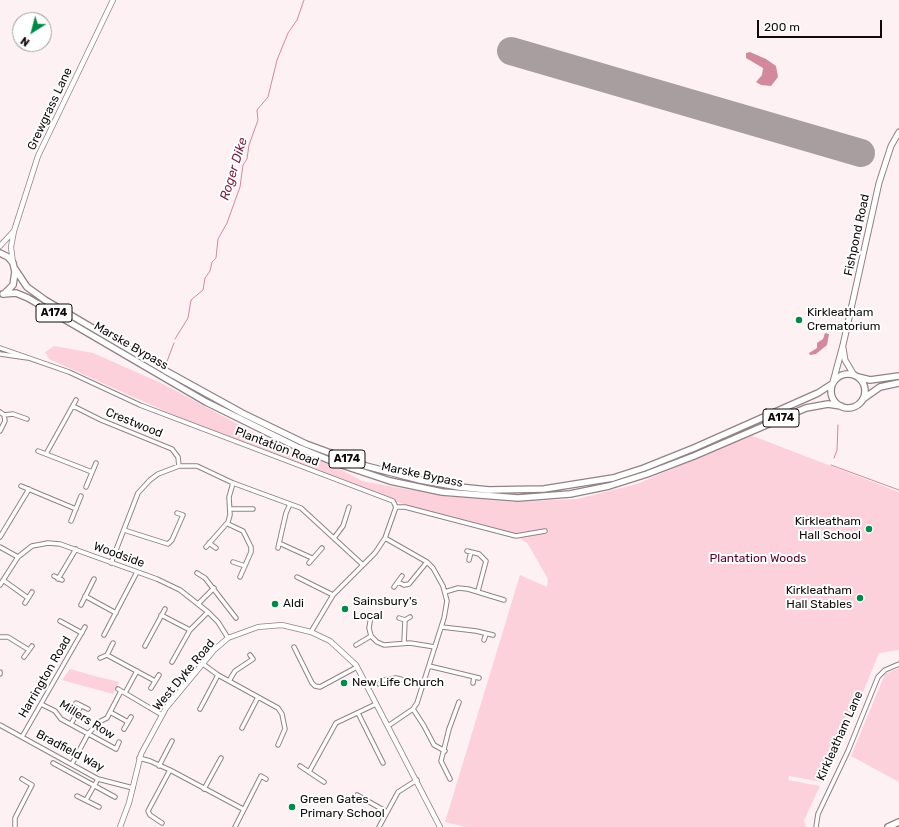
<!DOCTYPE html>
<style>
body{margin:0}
#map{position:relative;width:899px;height:827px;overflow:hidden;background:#fdf1f4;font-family:Rubik,sans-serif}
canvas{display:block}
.north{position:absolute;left:12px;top:12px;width:40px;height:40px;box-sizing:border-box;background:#fff;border:1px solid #9f9d9d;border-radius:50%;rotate:216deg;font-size:11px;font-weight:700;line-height:16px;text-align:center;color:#100a0b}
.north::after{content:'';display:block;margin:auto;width:14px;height:18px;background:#018946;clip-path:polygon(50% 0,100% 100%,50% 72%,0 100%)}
.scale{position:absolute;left:757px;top:20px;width:125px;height:18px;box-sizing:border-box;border:2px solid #100a0b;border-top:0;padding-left:5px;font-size:12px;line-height:14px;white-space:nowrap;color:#100a0b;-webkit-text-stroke:3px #fff;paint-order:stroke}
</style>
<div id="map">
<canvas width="899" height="827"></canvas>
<div class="north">N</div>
<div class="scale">200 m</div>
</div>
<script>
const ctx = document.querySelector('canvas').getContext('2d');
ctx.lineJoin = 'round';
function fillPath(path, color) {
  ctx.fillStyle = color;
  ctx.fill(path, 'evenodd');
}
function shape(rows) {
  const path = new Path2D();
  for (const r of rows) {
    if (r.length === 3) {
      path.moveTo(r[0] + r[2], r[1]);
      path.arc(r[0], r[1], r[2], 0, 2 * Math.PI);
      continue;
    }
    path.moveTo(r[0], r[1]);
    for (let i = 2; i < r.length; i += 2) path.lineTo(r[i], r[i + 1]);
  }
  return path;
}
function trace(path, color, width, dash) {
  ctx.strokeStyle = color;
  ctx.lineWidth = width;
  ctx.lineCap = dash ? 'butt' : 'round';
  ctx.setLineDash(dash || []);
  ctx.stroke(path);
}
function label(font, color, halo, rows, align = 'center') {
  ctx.font = font + ' Rubik,sans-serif';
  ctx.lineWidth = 4;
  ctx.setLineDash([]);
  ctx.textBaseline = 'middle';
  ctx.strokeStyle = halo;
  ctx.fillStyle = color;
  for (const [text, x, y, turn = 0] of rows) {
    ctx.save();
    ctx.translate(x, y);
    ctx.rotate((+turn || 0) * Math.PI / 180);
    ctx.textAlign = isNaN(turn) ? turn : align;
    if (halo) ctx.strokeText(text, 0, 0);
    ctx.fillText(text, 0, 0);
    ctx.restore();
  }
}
const green = shape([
 [54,346,93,353,163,384,258,435,340,469,362,481,444,496,512,502,577,499,637,484,750,435,899,492,899,650,879,653,854,714,822,782,789,776,788,780,820,786,804,820,806,827,466,827,445,822,520,575,547,587,548,579,528,544,513,533,403,504,178,417,49,359,45,352],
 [899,668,899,782,851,756,885,674],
 [70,669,91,675,119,682,113,694,62,680]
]);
const water = shape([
 [750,52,766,59,776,66,778,77,771,86,761,85,756,82,762,75,763,68,746,58,746,53],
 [825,333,829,334,827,345,816,354,810,355,809,353,817,348,817,343,823,339]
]);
const stream = shape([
 [175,339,188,318,191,300,203,290,205,278,210,271,212,262,216,258,218,239,227,223,240,187,243,165,247,159,249,145,258,120,257,110,268,97,277,60,288,33,297,20,304,0],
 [166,364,174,343],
 [834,458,837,450,838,425],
 [831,465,899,490]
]);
const runway = shape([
 [511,51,861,153]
]);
const minor = shape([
 [0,348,69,372,140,405,393,501,396,507],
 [0,354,28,358],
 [73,406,101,420,172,449,178,457,179,466],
 [0,412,4,415,5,421,0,431],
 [4,415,13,414,27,419],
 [38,451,92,472],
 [46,454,76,400],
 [21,486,76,509],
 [86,487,96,463],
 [396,507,405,507,516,536,545,531],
 [230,509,253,509],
 [71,521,81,496],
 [228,524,243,531,251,547,251,552,240,577],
 [124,530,168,544,172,540,183,515,177,513],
 [0,537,29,489],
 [334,538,343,526,349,507],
 [385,538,427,562,433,568,443,586,447,601,444,618,417,703,413,709,388,726],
 [209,543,216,548],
 [279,543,312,558],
 [0,547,18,557],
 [206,547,228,522,230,515,229,497,233,483],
 [278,548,286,513,290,504],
 [467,551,479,554,486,561,478,591],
 [469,560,471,552],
 [233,562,245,566],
 [111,563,138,493,150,480,158,474,179,466,197,466,233,483,301,508,363,565],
 [309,563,322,548],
 [197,573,205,578,236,618],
 [54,576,62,580],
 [297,577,333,595],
 [58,579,76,549],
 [3,580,28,598],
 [398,582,404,585,409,584,427,562],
 [0,585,18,557,32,546,48,543,60,544,157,579,180,590,208,612,218,622,228,638],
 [394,587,402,576],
 [445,592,458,588,468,589,504,600],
 [85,596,116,613],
 [25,603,32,592],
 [199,603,214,588],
 [81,605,94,579],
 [161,615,190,630],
 [371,616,369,628,371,636,377,642,384,645,410,643,435,647],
 [399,618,405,620,410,617],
 [60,621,82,633],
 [442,627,476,631,493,635],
 [311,632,333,595,375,553,385,538,396,507],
 [104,635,137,572],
 [0,637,8,637,29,650],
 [484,640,486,634],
 [404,643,405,620],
 [356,645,371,636],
 [145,646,165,609],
 [294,647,312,683,315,686,320,687,357,667],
 [107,655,155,681],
 [24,657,32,646],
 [100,658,107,655,113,643],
 [172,662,190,630,208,612],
 [203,664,218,675,278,708,282,714,285,729,278,745],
 [429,666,479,678],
 [0,672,0,674],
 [229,681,235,671,253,659,250,655],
 [473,683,474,677],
 [379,684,384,680,396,678,423,685],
 [151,688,159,675],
 [118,689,162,715],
 [125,693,137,671],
 [76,703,88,709],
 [41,704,55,711,61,719,116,749,119,742],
 [200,709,218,675],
 [413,709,424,726,434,745,445,751],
 [110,712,128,722],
 [358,713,383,763],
 [71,724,81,706],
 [0,725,98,779,133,788],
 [242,728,258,697],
 [124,729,131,717],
 [22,737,85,627],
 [139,758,150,761,170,770,243,809],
 [53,763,115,797],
 [72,764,88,734,99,722,107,718,121,691],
 [159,766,172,741],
 [300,766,324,782],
 [309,772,336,723,376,704],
 [450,779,441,761,449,729,459,702],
 [204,789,221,758],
 [357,795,387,812],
 [77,796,99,807],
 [86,800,98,779],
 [162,823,150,815,148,811,170,770],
 [15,827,15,818,32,785,22,779],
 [235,827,261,776,266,779],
 [379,827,398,792,417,780],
 [816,827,818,814,848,751,878,677,885,670,899,664]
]);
const tertiary = shape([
 [0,246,13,232],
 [13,263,11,247,14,231,38,156,113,0],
 [120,827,129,803,141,754,166,708,214,650,228,638,258,627,282,625,311,632,330,641,356,665,440,827]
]);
const secondary = shape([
 [843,348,845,360,854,375],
 [833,382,843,345,879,183,891,146,899,132]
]);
const primary = shape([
 [0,253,8,257,13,263,15,272,13,285,4,294],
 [15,269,27,287,45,300,164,370,242,413,306,444,366,466,420,480,459,487,489,490,544,489,613,478,644,468,694,448,818,393,832,384],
 [3,294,16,293,28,298,206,402,297,447,339,464,390,481,442,492,518,498,570,494,609,486,647,474,694,456,806,408,828,404,841,406],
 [848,391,17],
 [858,377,870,380,899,376],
 [863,399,880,387,899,383],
 [888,827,899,822]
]);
const markers = [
 [799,320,4,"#018946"],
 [869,529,4,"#018946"],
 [860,598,4,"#018946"],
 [275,604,4,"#018946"],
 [345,609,4,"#018946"],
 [344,683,4,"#018946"],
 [292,807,4,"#018946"]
];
const shields = [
 [54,313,36],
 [781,418,36],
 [347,459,36]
];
const shieldNames = [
 ["A174",54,313],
 ["A174",781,418],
 ["A174",347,459]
];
const streetNames = [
 ["Grewgrass Lane",50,109,-65],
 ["Fishpond Road",857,235,-78],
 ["Marske Bypass",131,346,30],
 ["Crestwood",134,423,22],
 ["Plantation Road",277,447,21],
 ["Marske Bypass",422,475,12],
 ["Woodside",119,555,20],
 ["West Dyke Road",184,675,-50],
 ["Harrington Road",45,677,-60],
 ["Millers Row",87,720,32],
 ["Kirkleatham Lane",840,736,-66],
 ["Bradfield Way",70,751,28]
];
const poiNames = [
 ["Kirkleatham",807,313],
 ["Crematorium",807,327],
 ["Kirkleatham",861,522,"right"],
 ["Hall School",861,536,"right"],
 ["Kirkleatham",852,591,"right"],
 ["Hall Stables",852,605,"right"],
 ["Sainsbury's",353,602],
 ["Local",353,616],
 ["Aldi",283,604],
 ["New Life Church",352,683],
 ["Green Gates",300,800],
 ["Primary School",300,814]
];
const parkNames = [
 ["Plantation Woods",758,559]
];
const waterNames = [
 ["Roger Dike",234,169,-73]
];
fillPath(green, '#fcd1db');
fillPath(water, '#d2899c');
trace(stream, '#d2899c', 1);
trace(runway, '#a89ea0', 28);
trace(minor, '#928185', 5.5);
trace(tertiary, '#928185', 6);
trace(secondary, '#928185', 7);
trace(primary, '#928185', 8);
trace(minor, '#fff', 3.5);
trace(tertiary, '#fff', 4.5);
trace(secondary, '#fff', 5);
trace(primary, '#fff', 5.5);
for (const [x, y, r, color] of markers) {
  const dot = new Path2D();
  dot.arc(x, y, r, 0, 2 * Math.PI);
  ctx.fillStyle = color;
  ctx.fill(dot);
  trace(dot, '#fff', 1.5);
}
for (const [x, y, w] of shields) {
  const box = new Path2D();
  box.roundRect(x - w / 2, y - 9, w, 18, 3);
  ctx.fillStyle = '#fff';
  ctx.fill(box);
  trace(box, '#100a0b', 1);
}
label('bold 11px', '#100a0b', null, shieldNames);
label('12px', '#100a0b', '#fff', streetNames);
label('12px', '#100a0b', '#fff', poiNames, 'left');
label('12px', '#5b002a', '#fff', parkNames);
label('italic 13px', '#792242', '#fff', waterNames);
</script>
